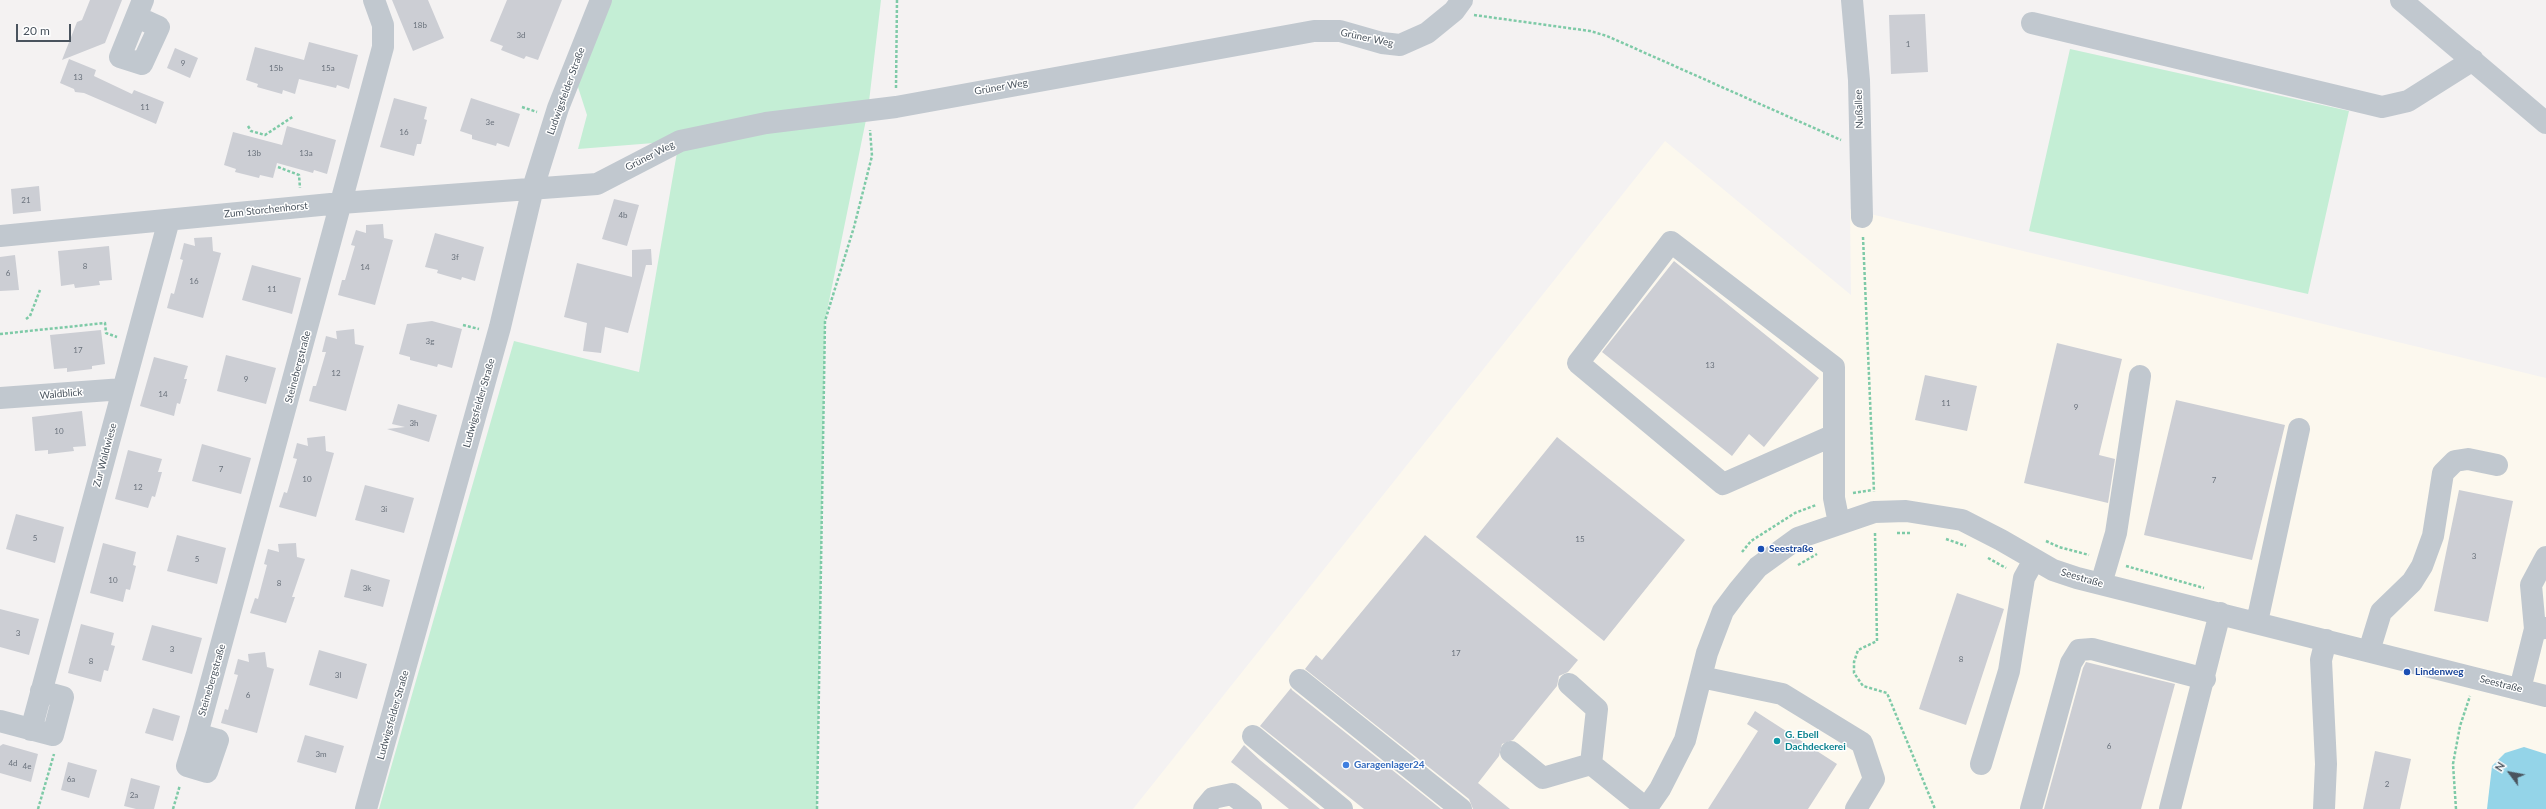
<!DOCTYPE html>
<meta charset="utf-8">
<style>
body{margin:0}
#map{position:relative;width:2546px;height:809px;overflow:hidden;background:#f4f2f2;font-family:Lato,sans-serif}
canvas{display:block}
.north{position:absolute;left:2490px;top:753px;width:40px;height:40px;-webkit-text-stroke:3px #fff;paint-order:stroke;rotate:302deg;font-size:11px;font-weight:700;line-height:16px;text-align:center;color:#4a545e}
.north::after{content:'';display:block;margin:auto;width:14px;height:18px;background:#4a545e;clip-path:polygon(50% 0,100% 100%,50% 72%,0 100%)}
.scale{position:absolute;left:16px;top:24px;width:55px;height:18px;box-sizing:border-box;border:2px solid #4a545e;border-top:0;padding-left:5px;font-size:12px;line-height:14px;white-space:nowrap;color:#4a545e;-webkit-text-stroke:3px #fff;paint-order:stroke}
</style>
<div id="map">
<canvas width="2546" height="809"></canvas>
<div class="north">N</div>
<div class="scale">20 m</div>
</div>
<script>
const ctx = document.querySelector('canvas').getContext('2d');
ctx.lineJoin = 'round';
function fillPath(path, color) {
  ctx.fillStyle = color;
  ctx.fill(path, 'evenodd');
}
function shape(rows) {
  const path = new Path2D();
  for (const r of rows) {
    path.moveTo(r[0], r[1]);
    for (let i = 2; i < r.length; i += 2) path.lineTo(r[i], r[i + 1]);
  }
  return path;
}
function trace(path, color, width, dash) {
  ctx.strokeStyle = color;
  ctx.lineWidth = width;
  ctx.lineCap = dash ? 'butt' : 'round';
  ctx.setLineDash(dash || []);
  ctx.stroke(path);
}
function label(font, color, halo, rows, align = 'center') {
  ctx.font = font + ' Lato,sans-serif';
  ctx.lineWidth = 3;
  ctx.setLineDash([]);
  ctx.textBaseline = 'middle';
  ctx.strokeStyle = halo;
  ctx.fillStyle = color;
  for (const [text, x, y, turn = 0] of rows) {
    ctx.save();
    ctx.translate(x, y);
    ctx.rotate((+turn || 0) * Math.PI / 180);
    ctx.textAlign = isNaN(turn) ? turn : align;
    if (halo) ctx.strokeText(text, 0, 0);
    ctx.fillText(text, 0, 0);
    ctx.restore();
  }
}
const commercial = shape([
 [1665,141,1851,295,1850,209,2546,378,2546,809,1133,809]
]);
const green = shape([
 [609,0,881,0,868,110,825,321,817,809,379,809,514,341,639,372,679,141,578,149,587,115,577,84],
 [2070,49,2349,111,2308,294,2029,231]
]);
const water = shape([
 [2524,747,2546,754,2546,809,2487,809,2492,766,2505,753]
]);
const building = shape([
 [90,0,122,0,105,43,62,60,77,22,82,20],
 [392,0,428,0,444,38,413,51],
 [507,0,562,0,538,60,526,56,524,59,501,50,503,46,490,41],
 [1925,14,1928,72,1891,74,1889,15],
 [309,42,358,55,349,89,337,85,336,88,299,79,295,94,283,90,282,94,257,87,258,84,246,80,255,47,304,60],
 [175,48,198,58,190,78,167,68],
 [69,59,96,70,94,76,132,94,134,90,164,102,156,124,84,93,75,92,74,89,60,83],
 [394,98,427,107,424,119,427,120,421,144,417,144,414,156,380,147],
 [471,98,520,114,509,147,497,143,496,146,472,139,472,135,460,131],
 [287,126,336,140,327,174,314,170,313,173,277,163,273,178,260,175,259,178,235,172,236,169,224,165,233,132,282,145],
 [39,186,41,211,13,214,11,189],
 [614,199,639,205,627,246,602,239],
 [383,224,384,238,393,240,375,305,338,295,342,280,345,280,355,246,351,245,356,230,366,233,366,225],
 [435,233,484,247,475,281,462,277,461,280,437,273,438,270,425,267],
 [212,237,213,251,221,253,203,318,167,308,171,293,174,294,183,260,180,259,184,243,195,246,194,238],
 [109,246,112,280,99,281,100,285,75,288,74,284,61,286,58,251],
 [651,249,652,265,646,265,628,333,605,327,601,353,583,351,587,323,564,317,577,263,632,277,632,250],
 [15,255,19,290,0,291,0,257],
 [1674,261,1819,378,1764,447,1749,434,1732,456,1602,352],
 [252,265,301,278,292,314,242,300],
 [432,321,462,329,452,368,438,364,437,367,410,360,410,357,399,354,407,324],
 [354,329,355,344,364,346,346,411,309,401,313,386,316,386,326,352,322,352,326,336,337,339,336,331],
 [101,330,105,364,92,366,92,369,67,372,67,368,54,369,50,335],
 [2057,343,2122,359,2099,455,2115,459,2108,503,2024,483],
 [226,355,276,368,266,404,217,391],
 [154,357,188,366,184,379,187,379,180,404,177,403,174,416,140,406],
 [1925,375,1977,386,1967,431,1915,420],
 [2176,400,2285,425,2252,560,2144,535],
 [398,404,437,415,429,442,387,429,405,427,392,424],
 [82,411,86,446,73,447,74,451,48,454,48,450,35,451,32,417],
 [325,436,326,451,334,453,316,517,279,507,284,492,287,493,297,459,293,458,297,443,308,446,307,438],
 [1557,437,1685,540,1604,641,1476,537],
 [202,444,251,458,241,494,192,481],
 [128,450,162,459,158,472,162,472,155,497,152,496,148,508,115,499],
 [365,485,414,498,404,533,355,520],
 [2459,490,2513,501,2488,622,2434,611],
 [16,514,64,527,55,563,6,549],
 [177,535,226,548,217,584,167,571],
 [1425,535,1578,660,1568,672,1559,676,1557,686,1513,740,1502,744,1499,756,1478,783,1510,809,1473,809,1469,799,1305,669,1316,655,1322,660],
 [103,543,136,552,133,565,136,566,130,590,126,589,123,602,90,593],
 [296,543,297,557,305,559,292,597,295,597,286,623,250,613,255,598,258,599,267,565,264,564,268,549,279,552,278,544],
 [351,569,390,580,383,607,344,597],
 [1957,593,2004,609,1966,725,1919,709],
 [0,609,39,619,29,655,0,647],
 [81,624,114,633,111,645,115,646,108,671,104,670,101,682,68,673],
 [152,625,202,638,192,674,142,660],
 [319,650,367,664,357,699,309,685],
 [265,652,267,667,274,669,257,733,221,723,225,709,228,710,238,675,234,674,238,659,249,662,248,654],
 [2086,662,2175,684,2141,809,2044,809,2083,668],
 [1291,688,1292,690,1441,809,1364,809,1260,726],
 [153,708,180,716,173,741,145,733],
 [1755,711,1837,764,1808,809,1708,809,1758,731,1747,724],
 [305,735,344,746,336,773,297,762],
 [3,744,38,754,31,782,0,773,0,746],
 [1244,745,1260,760,1320,809,1289,809,1231,762],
 [2375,751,2411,759,2400,809,2363,809],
 [68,762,97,770,89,798,61,790],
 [131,778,160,786,154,809,136,809,124,806]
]);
const path = shape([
 [1474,15,1590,31,1607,36,1841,140],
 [896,88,897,0],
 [522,107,537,112],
 [248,126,251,131,265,135,294,116],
 [278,167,299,175,300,188],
 [1863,237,1874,492],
 [26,319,30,316,40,290],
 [463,325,479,329],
 [0,334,105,323,106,333,117,337],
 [1853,493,1872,490],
 [1875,533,1877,641,1858,650,1854,662,1854,673,1863,686,1887,693,1935,809],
 [1897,533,1910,533],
 [1946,539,1966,546],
 [2046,541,2059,547,2089,555],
 [1742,552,1751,541,1795,513,1816,505],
 [1988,558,2006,568],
 [1798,565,1817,554],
 [2126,566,2204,588],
 [38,809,54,754],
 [173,809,180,785],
 [817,809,825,321,854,227,872,156,870,130],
 [2456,809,2453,764,2460,726,2470,696]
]);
const minor = shape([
 [1852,0,1859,80,1862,217],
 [2401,0,2546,123],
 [137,17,159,27,142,64,120,57,143,0],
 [2032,23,2382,107,2408,101,2473,60],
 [0,236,341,203,597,184,680,141,766,123,896,107,1314,31,1340,31,1382,43,1400,45,1427,33,1454,11,1462,0],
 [0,398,123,389],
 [1834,435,1723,484,1578,363,1671,242,1834,367,1834,498,1839,523],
 [2101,584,2116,533,2140,376],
 [2257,622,2299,429],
 [2535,629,2531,585,2546,557],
 [2369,651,2381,612,2412,582,2422,566,2433,536,2443,473,2455,461,2468,459,2497,465],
 [1701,677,1782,694,1862,743,1874,779,1856,809],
 [1300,680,1461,809],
 [1569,684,1597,709,1591,764],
 [2520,689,2535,629,2546,628],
 [0,721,53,735,63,697,41,691],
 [31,730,169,220],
 [197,734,187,766,207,772,218,740,197,734,383,47,383,25,374,0],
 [1253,736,1342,809],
 [1511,752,1543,778,1591,764,1647,809],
 [1981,764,2009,671,2024,578,2034,560],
 [366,809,500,327,533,188,558,108,601,0],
 [1204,809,1213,798,1232,794,1251,809],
 [1646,809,1660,789,1685,740,1707,653,1723,611,1738,591,1758,567,1798,538,1874,512,1906,511,1962,520,2001,540,2053,570,2077,578,2546,696],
 [2031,809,2071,663,2079,650,2092,649,2205,679],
 [2170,809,2220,613],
 [2324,809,2326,764,2321,660,2326,640]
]);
const markers = [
 [1761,549,4,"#1a4fb4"],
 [2407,672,4,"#1a4fb4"],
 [1777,741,4,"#0f9aa8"],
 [1346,765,4,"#3f7fe0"]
];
const numberNames = [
 ["18b",420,25],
 ["3d",521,35],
 ["1",1908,44],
 ["9",183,63],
 ["15b",276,68],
 ["15a",328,68],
 ["13",78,77],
 ["11",145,107],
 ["3e",490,122],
 ["16",404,132],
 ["13b",254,153],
 ["13a",306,153],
 ["21",26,200],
 ["4b",623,215],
 ["3f",455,257],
 ["8",85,266],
 ["14",365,267],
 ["6",8,273],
 ["16",194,281],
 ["11",272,289],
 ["3g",430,341],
 ["17",78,350],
 ["13",1710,365],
 ["12",336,373],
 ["9",246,379],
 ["14",163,394],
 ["11",1946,403],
 ["9",2076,407],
 ["3h",414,423],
 ["10",59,431],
 ["7",221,469],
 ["10",307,479],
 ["7",2214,480],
 ["12",138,487],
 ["3i",384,509],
 ["5",35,538],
 ["15",1580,539],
 ["3",2474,556],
 ["5",197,559],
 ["10",113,580],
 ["8",279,583],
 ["3k",367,588],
 ["3",18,633],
 ["3",172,649],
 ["17",1456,653],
 ["8",1961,659],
 ["8",91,661],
 ["3l",338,675],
 ["6",248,695],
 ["6",2109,746],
 ["3m",321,754],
 ["4d",13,763],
 ["4e",27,766],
 ["6a",71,779],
 ["2",2387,784],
 ["2a",134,795]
];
const streetNames = [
 ["Grüner Weg",1367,38,12],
 ["Grüner Weg",1001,87,-10],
 ["Ludwigsfelder Straße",566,91,-70],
 ["Nußallee",1859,109,-92],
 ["Grüner Weg",650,156,-27],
 ["Zum Storchenhorst",266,210,-6],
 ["Steinebergstraße",298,367,-75],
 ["Waldblick",61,394,-5],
 ["Ludwigsfelder Straße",479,403,-74],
 ["Zur Waldwiese",105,455,-75],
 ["Seestraße",2082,578,16],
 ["Steinebergstraße",212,680,-74],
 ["Seestraße",2501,684,14],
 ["Ludwigsfelder Straße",393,715,-74]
];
const transitNames = [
 ["Seestraße",1769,549],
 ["Lindenweg",2415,672]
];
const cultureNames = [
 ["G. Ebell",1785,735],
 ["Dachdeckerei",1785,747]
];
const shopNames = [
 ["Garagenlager24",1354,765]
];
fillPath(commercial, '#fcf8ee');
fillPath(green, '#c4eed5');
fillPath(water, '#94d4e8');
fillPath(building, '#ccced4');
trace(path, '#7ecaa7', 2.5, [3, 2]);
trace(minor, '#c1c8cf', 22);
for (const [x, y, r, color] of markers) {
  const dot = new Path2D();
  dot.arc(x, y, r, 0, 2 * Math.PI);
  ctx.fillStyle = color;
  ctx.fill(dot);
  trace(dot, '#fff', 1.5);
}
label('8px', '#6a727c', null, numberNames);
label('10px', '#4a545e', '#fff', streetNames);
label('bold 10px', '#164399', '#fff', transitNames, 'left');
label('bold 10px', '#0d838f', '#fff', cultureNames, 'left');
label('bold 10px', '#366cbe', '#fff', shopNames, 'left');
</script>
